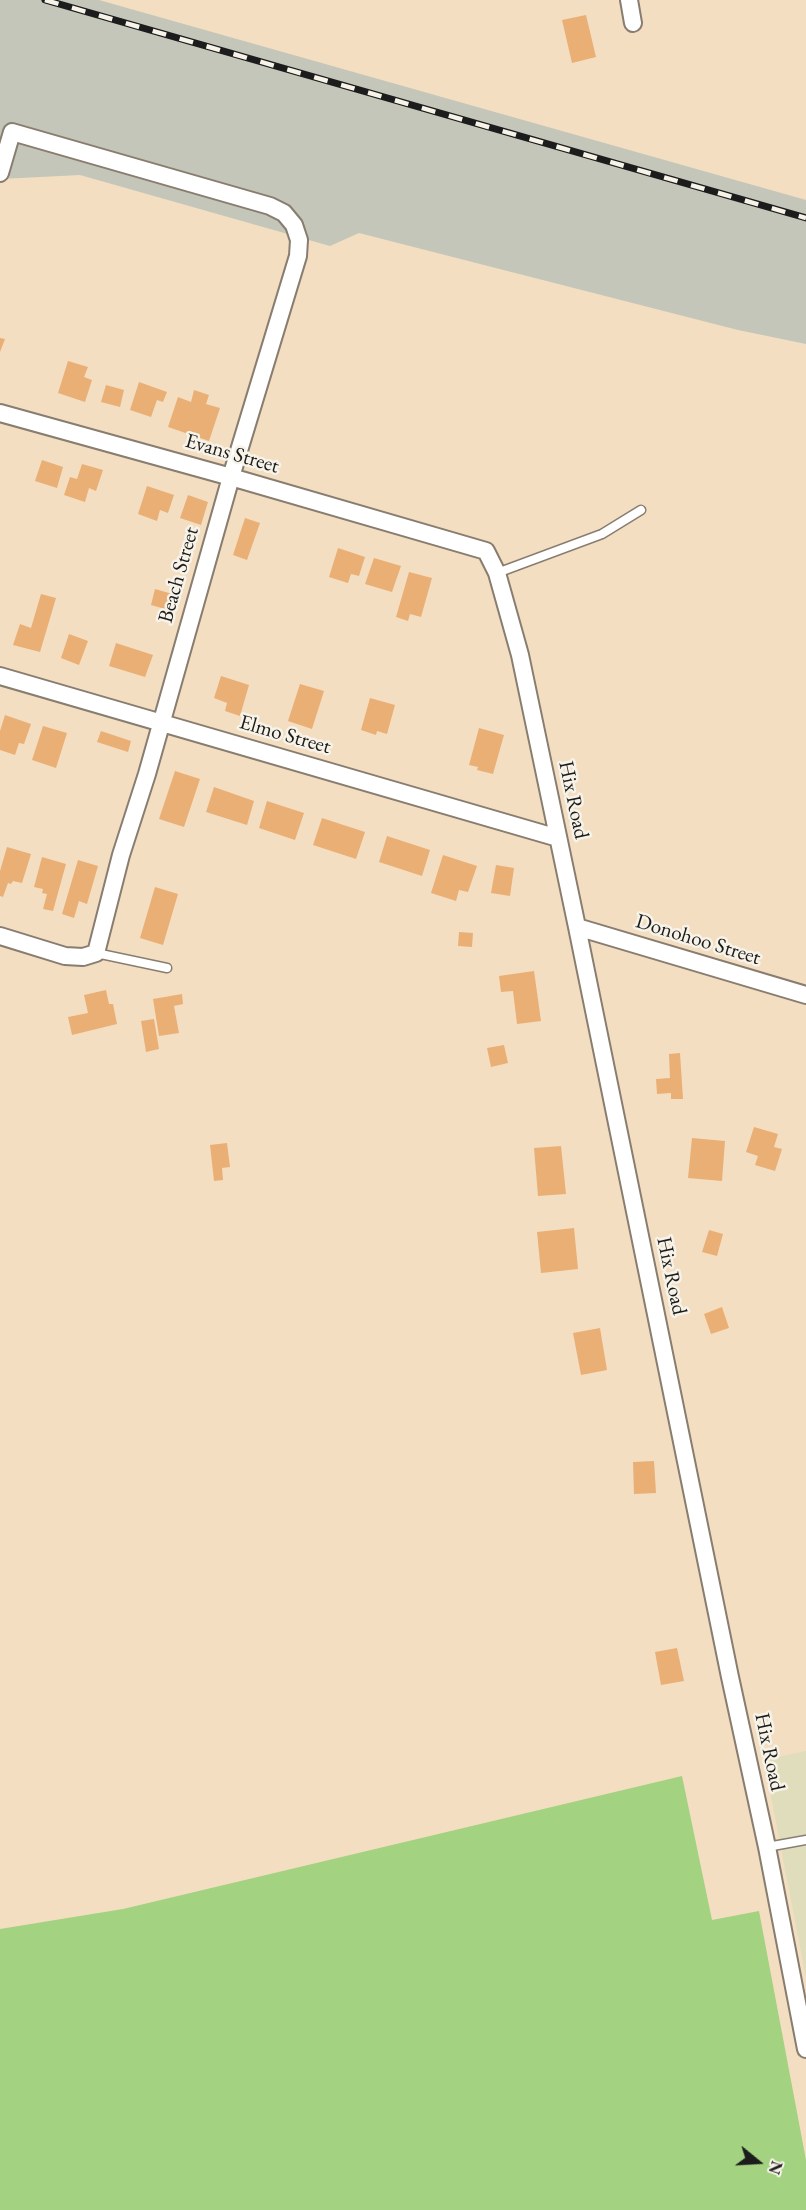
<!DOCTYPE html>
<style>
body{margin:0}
#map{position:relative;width:806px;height:2210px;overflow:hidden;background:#f3dec2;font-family:"EB Garamond",serif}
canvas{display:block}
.north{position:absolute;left:728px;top:2132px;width:60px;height:60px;-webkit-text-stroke:4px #f7f3e8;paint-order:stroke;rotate:108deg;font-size:16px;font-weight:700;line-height:24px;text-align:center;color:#1c1c1c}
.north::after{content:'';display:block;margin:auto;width:21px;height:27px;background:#1c1c1c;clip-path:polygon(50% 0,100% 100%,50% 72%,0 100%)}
</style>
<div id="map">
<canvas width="806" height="2210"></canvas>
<div class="north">N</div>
</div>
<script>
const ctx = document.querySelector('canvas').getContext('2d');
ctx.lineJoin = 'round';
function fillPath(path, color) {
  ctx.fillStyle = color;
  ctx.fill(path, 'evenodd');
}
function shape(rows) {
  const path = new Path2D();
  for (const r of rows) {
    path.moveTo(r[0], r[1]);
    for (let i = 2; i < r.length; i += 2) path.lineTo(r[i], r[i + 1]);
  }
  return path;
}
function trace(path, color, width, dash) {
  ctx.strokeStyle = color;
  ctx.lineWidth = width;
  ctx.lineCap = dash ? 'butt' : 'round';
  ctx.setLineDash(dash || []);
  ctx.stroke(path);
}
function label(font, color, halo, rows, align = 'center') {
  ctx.font = font + ' "EB Garamond",serif';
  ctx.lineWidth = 5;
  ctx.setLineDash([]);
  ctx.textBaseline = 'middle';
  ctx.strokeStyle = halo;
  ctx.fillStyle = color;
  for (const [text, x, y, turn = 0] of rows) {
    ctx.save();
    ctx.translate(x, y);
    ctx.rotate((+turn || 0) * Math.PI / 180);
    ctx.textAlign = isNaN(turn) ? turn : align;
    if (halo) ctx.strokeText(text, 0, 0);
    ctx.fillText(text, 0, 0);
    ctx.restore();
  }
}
const built = shape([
 [806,1751,806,1978,764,1760]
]);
const industrial = shape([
 [0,0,99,0,806,200,806,344,738,330,359,233,330,246,80,175,0,179]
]);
const green = shape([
 [682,1776,712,1920,759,1911,806,2160,806,2210,0,2210,0,1929,123,1909]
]);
const building = shape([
 [586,15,596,57,572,63,562,20],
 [0,338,5,339,0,352],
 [68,361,88,367,84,377,92,380,85,402,58,393],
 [139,382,167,392,163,402,157,400,151,417,130,410],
 [106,385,124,390,120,407,101,402],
 [194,390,209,395,206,404,220,408,209,441,168,427,178,397,191,402],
 [42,460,63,467,57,488,35,481],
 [82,464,103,470,96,491,89,488,85,502,64,495,70,477,77,479],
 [147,486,174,495,168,513,160,510,157,521,138,514],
 [188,495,208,502,201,525,180,518],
 [245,518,260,523,247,560,233,555],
 [338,548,365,557,359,576,351,574,348,583,329,577],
 [374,558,401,566,392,592,365,584],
 [409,572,432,578,421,617,410,614,408,621,396,617],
 [155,589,176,595,172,611,151,605],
 [41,594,56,598,40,652,13,645,20,624,31,628],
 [69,634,88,641,79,665,61,658],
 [116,643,153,655,145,677,109,666],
 [221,676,249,685,240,716,225,711,227,703,214,698],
 [300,684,324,691,312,729,288,721],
 [370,698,395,705,387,734,377,731,376,735,361,730],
 [5,715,31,724,24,744,19,743,15,755,0,750,0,731],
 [43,726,67,733,56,768,32,760],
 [479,728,504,735,493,774,477,770,478,767,469,765],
 [101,731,131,741,128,752,97,742],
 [175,771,200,779,184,827,159,819],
 [214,787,254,801,247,825,206,812],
 [267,801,304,813,295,840,259,828],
 [322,818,365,832,356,859,313,845],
 [387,836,430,850,422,876,379,862],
 [7,847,31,854,22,883,13,881,11,884,8,883,3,897,0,896,0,871],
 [443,855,477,866,468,892,459,890,456,901,431,893],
 [42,857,66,864,53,911,43,909,47,894,42,893,43,889,34,887],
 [78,860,98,866,87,904,79,901,74,918,62,914],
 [496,865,514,868,510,896,491,893],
 [155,887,178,894,163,945,140,938],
 [459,932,473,933,472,947,458,946],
 [534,971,541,1021,517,1024,513,991,501,992,499,976],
 [106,990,109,1004,113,1004,117,1024,72,1035,68,1017,88,1013,84,995],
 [182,994,183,1004,174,1006,179,1033,159,1036,153,999],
 [154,1019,159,1049,146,1052,141,1021],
 [504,1045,508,1063,491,1067,487,1048],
 [680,1053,683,1099,671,1099,671,1093,657,1094,656,1079,670,1078,669,1054],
 [754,1127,778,1134,774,1147,782,1149,775,1171,755,1165,758,1156,746,1152],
 [692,1138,725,1141,722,1181,688,1178],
 [227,1143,230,1167,222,1168,223,1180,214,1181,210,1145],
 [561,1146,566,1194,538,1196,534,1148],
 [574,1228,578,1269,541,1273,537,1232],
 [709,1230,723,1234,717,1256,702,1252],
 [722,1307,729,1328,711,1334,704,1314],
 [600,1328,607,1370,581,1375,573,1333],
 [654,1461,656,1493,634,1494,633,1462],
 [677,1648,684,1681,661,1685,655,1652]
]);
const lane = shape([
 [497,573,602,534,641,510],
 [96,953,167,968],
 [767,1847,806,1840]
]);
const street = shape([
 [629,0,633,23],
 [0,173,12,132,270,206,284,213,294,225,299,240,298,256,231,477,147,774,121,855,96,953,83,957,65,956,0,936],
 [0,413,231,477,486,551,497,573,520,655,577,927,730,1677,767,1847,806,2049],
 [0,676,558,838],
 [577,927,806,995]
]);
const rail = shape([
 [45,0,806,218]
]);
const streetNames = [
 ["Evans Street",232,454,16],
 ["Beach Street",179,575,-74],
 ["Elmo Street",285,735,16],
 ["Hix Road",573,800,78],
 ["Donohoo Street",698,940,17],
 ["Hix Road",671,1276,78],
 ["Hix Road",769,1752,78]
];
fillPath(built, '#dfddbb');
fillPath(industrial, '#c3c6b9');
fillPath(green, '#a3d281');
fillPath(building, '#eaaf75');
trace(lane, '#887d6f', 11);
trace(street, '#887d6f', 20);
trace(lane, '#fff', 8);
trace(street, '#fff', 16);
trace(rail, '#1c1c1c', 7);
trace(rail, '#f7f3e8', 4.5, [14]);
label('21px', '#1c1c1c', '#f7f3e8', streetNames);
</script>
